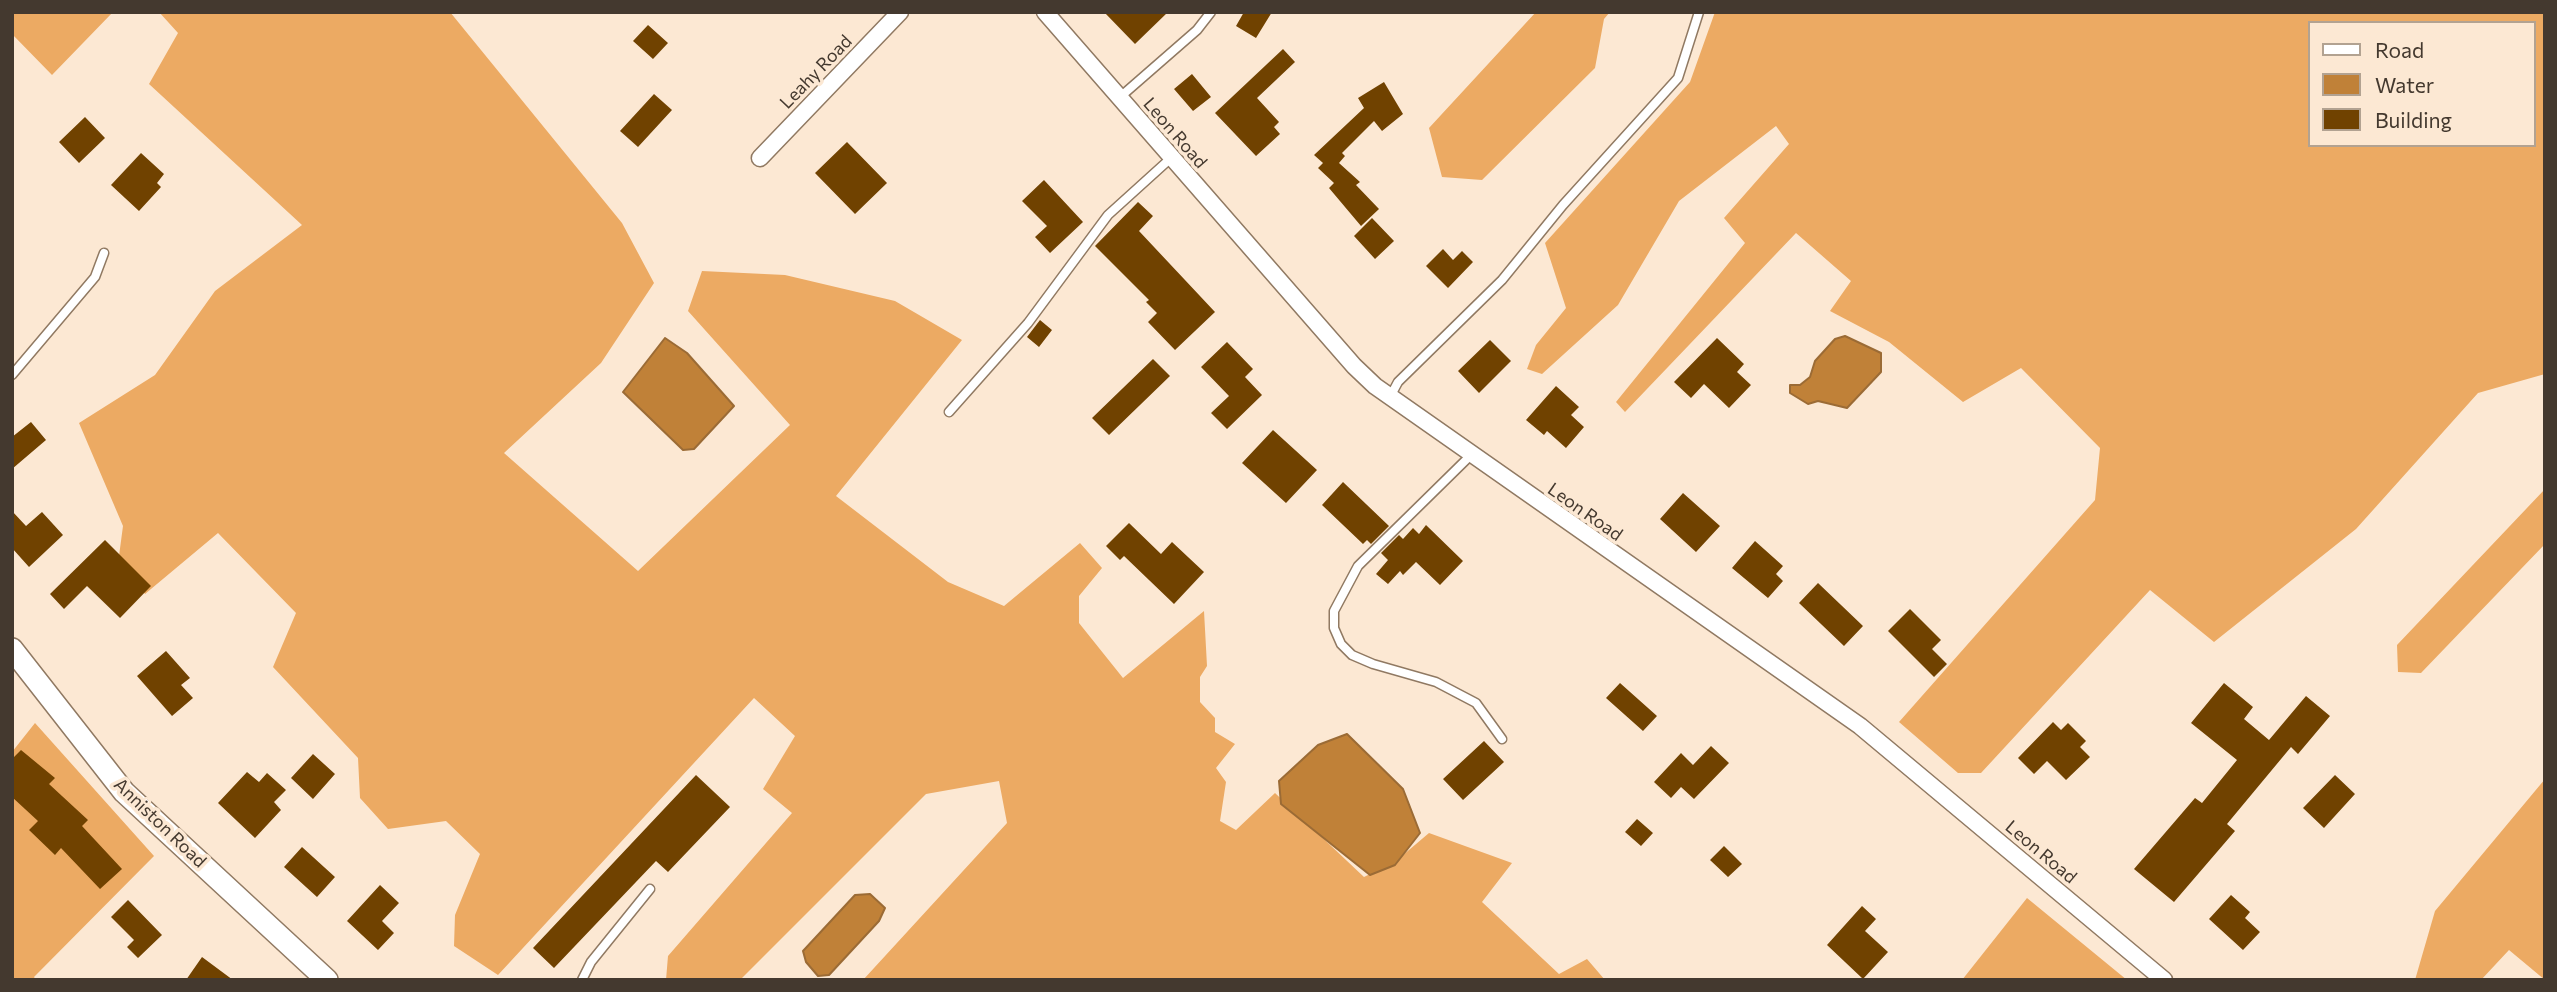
<!DOCTYPE html>
<style>
body{margin:0}
#map{position:relative;width:2557px;height:992px;overflow:hidden;background:#fce8d3;font-family:Commissioner,sans-serif}
canvas{display:block}
.frame{position:absolute;inset:0;border:14px solid #44392f;pointer-events:none}
.legend{position:absolute;left:2308px;top:21px;width:228px;height:126px;box-sizing:border-box;background:#fce8d3;border:2px solid #b2a291;margin:0;padding:9px 12px;list-style:none;font-size:21px;color:#44392f}
.legend li{display:flex;align-items:center;gap:14px;height:35px}
.legend b{width:35px;border:2px solid #b2a291}
</style>
<div id="map">
<canvas width="2557" height="992"></canvas>
<div class="frame"></div>
<ul class="legend">
<li><b style="height:9px;background:#fff"></b>Road</li>
<li><b style="height:19px;background:#c08138"></b>Water</li>
<li><b style="height:19px;background:#704200"></b>Building</li>
</ul>
</div>
<script>
const ctx = document.querySelector('canvas').getContext('2d');
ctx.lineJoin = 'round';
function fillPath(path, color) {
  ctx.fillStyle = color;
  ctx.fill(path, 'evenodd');
}
function shape(rows) {
  const path = new Path2D();
  for (const r of rows) {
    path.moveTo(r[0], r[1]);
    for (let i = 2; i < r.length; i += 2) path.lineTo(r[i], r[i + 1]);
  }
  return path;
}
function trace(path, color, width, dash) {
  ctx.strokeStyle = color;
  ctx.lineWidth = width;
  ctx.lineCap = dash ? 'butt' : 'round';
  ctx.setLineDash(dash || []);
  ctx.stroke(path);
}
function label(font, color, halo, rows, align = 'center') {
  ctx.font = font + ' Commissioner,sans-serif';
  ctx.lineWidth = 7;
  ctx.setLineDash([]);
  ctx.textBaseline = 'middle';
  ctx.strokeStyle = halo;
  ctx.fillStyle = color;
  for (const [text, x, y, turn = 0] of rows) {
    ctx.save();
    ctx.translate(x, y);
    ctx.rotate((+turn || 0) * Math.PI / 180);
    ctx.textAlign = isNaN(turn) ? turn : align;
    if (halo) ctx.strokeText(text, 0, 0);
    ctx.fillText(text, 0, 0);
    ctx.restore();
  }
}
const forest = shape([
 [12,12,113,12,52,75,12,34],
 [159,12,450,12,622,223,654,283,601,363,504,453,638,571,790,425,688,311,702,271,785,275,895,301,962,340,836,496,948,582,1004,606,1080,543,1102,568,1079,596,1079,623,1123,678,1204,611,1207,666,1200,677,1200,702,1215,718,1215,732,1235,744,1216,768,1226,782,1220,821,1236,830,1275,793,1364,877,1396,861,1429,833,1512,863,1482,902,1559,974,1587,959,1605,980,863,980,1007,823,999,781,926,794,740,980,666,980,668,956,792,813,763,789,795,736,754,698,498,975,454,946,455,915,480,854,446,821,388,829,360,798,358,758,273,667,296,613,218,533,145,594,119,556,123,526,79,423,155,375,215,291,302,225,149,84,178,33],
 [1536,12,1610,12,1604,19,1595,68,1482,180,1442,177,1429,128],
 [1715,12,2545,12,2545,374,2478,393,2356,529,2214,642,2150,590,1981,773,1958,773,1899,722,2095,500,2100,448,2021,368,1963,402,1889,342,1830,311,1851,281,1796,233,1625,412,1616,402,1745,243,1724,218,1789,144,1776,126,1679,201,1618,305,1542,374,1527,369,1536,345,1566,308,1545,243,1690,82],
 [2310,23,2534,23,2534,145,2310,145],
 [2545,489,2545,544,2421,673,2398,672,2397,645],
 [35,723,154,856,34,977,36,980,12,980,12,752],
 [2545,779,2545,980,2509,950,2481,980,2415,980,2435,911],
 [2027,898,2127,980,1962,980]
]);
const water = shape([
 [1845,336,1881,353,1881,372,1847,408,1818,401,1808,404,1790,393,1790,385,1800,385,1810,377,1815,361,1835,339,1845,336],
 [665,338,687,353,734,406,694,449,683,450,623,392,665,338],
 [1347,734,1403,789,1420,833,1395,865,1370,875,1281,804,1279,781,1318,745,1347,734],
 [870,894,885,908,879,921,829,975,818,976,806,962,803,951,855,895,870,894]
]);
const building = shape([
 [1104,12,1168,12,1135,44],
 [1244,12,1272,12,1256,38,1236,26],
 [648,25,668,43,653,59,633,41],
 [1283,49,1295,62,1257,98,1279,122,1274,127,1280,134,1256,156,1215,113],
 [1192,74,1211,97,1193,111,1174,89],
 [1384,82,1403,114,1382,131,1374,121,1342,153,1345,156,1339,163,1360,182,1356,185,1379,209,1361,226,1329,188,1334,183,1318,168,1323,163,1314,155,1364,108,1358,98],
 [654,94,672,110,638,147,620,131],
 [85,117,105,138,79,163,59,142],
 [847,142,887,183,855,214,815,173],
 [141,153,164,174,157,183,161,187,139,211,111,185],
 [1044,180,1083,222,1050,253,1035,237,1047,226,1022,201],
 [1138,202,1153,216,1139,231,1215,312,1175,350,1148,322,1157,313,1146,302,1149,300,1095,246],
 [1372,218,1394,241,1375,259,1354,236],
 [1443,249,1453,260,1462,251,1473,262,1448,288,1426,266],
 [1040,320,1052,330,1039,347,1027,337],
 [1717,338,1744,364,1737,372,1751,385,1729,408,1704,384,1691,398,1674,382],
 [1490,340,1511,361,1479,393,1458,371],
 [1227,342,1253,369,1245,377,1262,395,1227,429,1211,413,1229,396,1201,367],
 [1153,359,1170,376,1109,435,1092,418],
 [1556,386,1579,407,1571,415,1584,427,1566,448,1547,431,1544,435,1526,420],
 [31,422,46,440,12,469,12,437],
 [1273,430,1317,470,1286,503,1242,463],
 [1343,482,1389,526,1371,544,1367,540,1363,544,1322,505],
 [1683,493,1720,526,1696,552,1660,519],
 [12,511,26,526,42,512,63,535,29,567,12,548],
 [1129,523,1161,554,1172,542,1204,572,1174,604,1124,556,1120,560,1106,546],
 [1426,525,1463,561,1440,585,1416,562,1403,575,1400,571,1388,584,1376,574,1388,560,1381,553,1399,535,1403,539,1413,528,1419,534],
 [105,540,151,586,120,618,87,586,64,609,50,594],
 [1755,541,1783,566,1776,574,1783,581,1768,598,1732,568],
 [1818,583,1863,626,1844,646,1799,603],
 [1910,609,1941,640,1932,649,1947,664,1934,677,1888,631],
 [166,651,190,678,181,685,193,698,172,716,137,676],
 [1620,683,1657,716,1643,731,1606,698],
 [2224,683,2253,707,2244,719,2269,740,2306,696,2330,716,2298,754,2291,747,2227,824,2235,831,2174,902,2134,869,2195,798,2202,803,2237,760,2191,723],
 [2053,722,2061,730,2068,723,2086,741,2080,747,2090,757,2066,780,2047,761,2034,774,2018,758],
 [1484,741,1504,762,1463,800,1443,779],
 [1711,746,1729,763,1694,799,1681,787,1671,798,1654,782,1681,753,1693,765],
 [21,750,55,778,49,784,88,820,82,826,122,869,100,889,61,848,55,855,29,830,38,821,12,797,12,759],
 [313,754,335,774,313,799,291,778],
 [247,772,259,782,267,773,286,790,274,802,281,810,255,838,218,803],
 [696,775,730,807,668,872,656,861,554,968,533,948],
 [2335,775,2355,794,2324,828,2303,808],
 [1637,819,1653,833,1641,846,1625,832],
 [1724,846,1742,864,1728,877,1710,860],
 [302,847,335,877,317,897,284,867],
 [380,885,399,903,382,921,394,933,378,950,347,921],
 [2231,895,2250,912,2245,918,2260,932,2243,950,2209,919],
 [128,900,162,935,138,958,127,947,134,940,111,917],
 [1862,906,1876,919,1865,931,1888,952,1863,979,1827,945],
 [202,957,233,980,186,980]
]);
const service = shape([
 [1119,98,1197,30,1211,12],
 [12,375,95,277,104,253],
 [1390,397,1398,382,1502,280,1563,205,1678,78,1699,12],
 [949,412,1028,323,1108,215,1171,158],
 [1471,455,1358,566,1334,611,1334,628,1341,644,1352,655,1373,664,1436,682,1476,703,1502,739],
 [582,980,591,962,650,889]
]);
const minor = shape([
 [1045,12,1354,366,1375,386,1860,726,2164,980],
 [760,158,900,12]
]);
const tertiary = shape([
 [12,649,124,792,327,980]
]);
const streetNames = [
 ["Leahy Road",816,72,-46],
 ["Leon Road",1175,133,49],
 ["Leon Road",1585,512,35],
 ["Anniston Road",160,823,44],
 ["Leon Road",2041,852,40]
];
fillPath(forest, '#ecaa63');
fillPath(water, '#c08138');
trace(water, '#9b6b35', 2);
fillPath(building, '#704200');
trace(service, '#907962', 11);
trace(minor, '#907962', 19);
trace(tertiary, '#907962', 24);
trace(service, '#fff', 8);
trace(minor, '#fff', 16);
trace(tertiary, '#fff', 21);
label('18px', '#44392f', '#fce8d3', streetNames);
</script>
